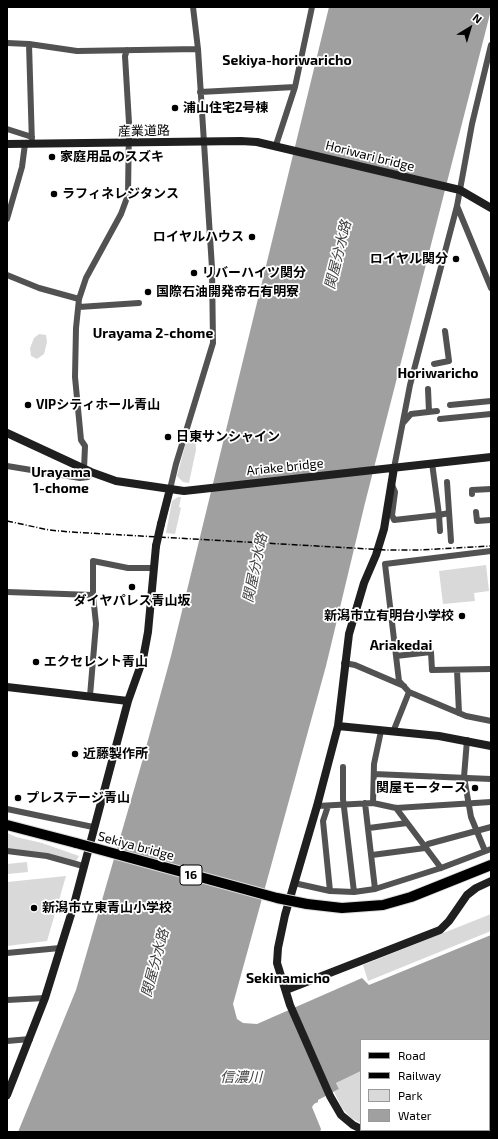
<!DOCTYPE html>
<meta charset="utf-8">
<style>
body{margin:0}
#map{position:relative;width:498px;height:1139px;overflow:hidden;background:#fff;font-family:"Exo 2",sans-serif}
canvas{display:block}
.frame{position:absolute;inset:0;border:8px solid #000;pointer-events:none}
.legend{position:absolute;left:360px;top:1039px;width:130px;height:92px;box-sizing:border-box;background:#fff;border:1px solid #999;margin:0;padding:5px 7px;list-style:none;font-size:12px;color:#000}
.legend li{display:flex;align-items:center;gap:8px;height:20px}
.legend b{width:20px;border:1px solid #999}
.north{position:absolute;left:450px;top:8px;width:40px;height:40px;-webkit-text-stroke:3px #fff;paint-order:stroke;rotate:38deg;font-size:11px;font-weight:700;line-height:16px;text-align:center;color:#000}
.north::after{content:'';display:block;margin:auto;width:14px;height:18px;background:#000;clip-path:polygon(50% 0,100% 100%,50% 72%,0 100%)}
</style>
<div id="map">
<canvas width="498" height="1139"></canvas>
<div class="frame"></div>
<ul class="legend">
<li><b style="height:5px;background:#000"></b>Road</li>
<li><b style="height:5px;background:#000"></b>Railway</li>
<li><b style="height:11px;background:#d9d9d9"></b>Park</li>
<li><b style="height:11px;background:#a0a0a0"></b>Water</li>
</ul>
<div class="north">N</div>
</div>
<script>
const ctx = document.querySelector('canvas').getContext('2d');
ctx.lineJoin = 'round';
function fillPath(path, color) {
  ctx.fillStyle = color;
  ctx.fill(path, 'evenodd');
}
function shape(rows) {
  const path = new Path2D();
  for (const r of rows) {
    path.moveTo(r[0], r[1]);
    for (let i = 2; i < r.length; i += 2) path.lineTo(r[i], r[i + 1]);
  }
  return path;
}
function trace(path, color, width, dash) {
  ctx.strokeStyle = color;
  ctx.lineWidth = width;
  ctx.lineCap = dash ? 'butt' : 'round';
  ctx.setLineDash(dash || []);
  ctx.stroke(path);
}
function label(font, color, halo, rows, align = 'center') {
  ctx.font = font + ' "Exo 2","Noto Sans JP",sans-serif';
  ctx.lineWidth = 3.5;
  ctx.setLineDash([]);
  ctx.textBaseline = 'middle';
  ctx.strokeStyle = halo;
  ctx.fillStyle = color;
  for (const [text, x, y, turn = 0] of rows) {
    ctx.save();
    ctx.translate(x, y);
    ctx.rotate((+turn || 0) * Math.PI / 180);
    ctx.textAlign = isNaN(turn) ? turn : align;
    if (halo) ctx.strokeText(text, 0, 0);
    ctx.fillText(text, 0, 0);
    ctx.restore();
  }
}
const green = shape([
 [39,334,46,335,47,342,44,354,37,359,31,356,30,348,34,338],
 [195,428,196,450,189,483,183,482,177,476,188,435],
 [178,497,181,497,179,507,181,508,175,534,166,533,172,501],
 [486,565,489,591,474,593,475,601,443,604,439,571],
 [7,833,16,837,42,843,79,856,75,863,7,850],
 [27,862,28,872,8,874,7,864],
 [66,876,47,941,7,946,7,882],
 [491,914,491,931,368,981,363,965],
 [491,1055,491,1132,443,1132,439,1130,489,1130,489,1056],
 [361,1071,361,1123,351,1118,342,1108,334,1092,339,1089,336,1083]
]);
const water = shape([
 [329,7,491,7,491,10,365,503,326,666,233,1004,237,1019,243,1023,257,1024,362,978,369,985,491,935,491,1055,489,1056,489,1040,361,1040,361,1071,336,1083,339,1089,318,1100,318,1102,314,1104,312,1107,321,1129,320,1132,18,1132,76,990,142,762,171,656]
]);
const street = shape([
 [7,43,29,44,77,51,198,49],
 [29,44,32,144],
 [200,92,295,87],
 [7,129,32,137],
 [276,145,295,87,312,7],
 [457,206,491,288],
 [7,219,22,167,25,144],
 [7,275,39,288,79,299],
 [79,307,139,303],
 [434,364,449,361,445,331],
 [428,389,429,412],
 [450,405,491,401],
 [440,419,491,414],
 [403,423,411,414,437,411],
 [7,466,80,478,88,477,91,472],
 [394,468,410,385,457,206,472,124,491,45],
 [84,469,85,446,81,440,75,377,76,328,79,299,86,278,121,214,128,195,129,123,125,56,127,50],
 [447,482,451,541],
 [392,485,395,492,392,515,394,520,439,515,432,463],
 [170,489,176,464,213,343,212,268,198,49,193,7],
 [472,494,472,490,491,489],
 [476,512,477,521,491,520],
 [440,531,439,515,449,513],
 [491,551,385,564,399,681,409,692,466,716,491,721],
 [7,592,93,595],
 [396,656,431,652,432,670,491,669],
 [344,663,355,665,404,686],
 [457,670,459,713],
 [90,696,96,624,93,595,93,561,128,568,154,568],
 [393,732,409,692],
 [467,740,464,777,471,817,485,851],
 [343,767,343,799,354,892],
 [374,774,491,779],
 [365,803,375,889],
 [373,803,374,764,381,731],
 [317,806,373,803,396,808,491,802],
 [328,806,323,821,330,891,354,892,375,889,441,868,491,849],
 [396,808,441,868],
 [7,809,93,827],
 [369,828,407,823],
 [7,851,47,856,83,866],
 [372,855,425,848,428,844,491,827],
 [294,883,330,891],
 [7,953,60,948],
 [7,1000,45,998],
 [7,1041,30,1039]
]);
const secondary = shape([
 [7,144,241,141,257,142,460,190,491,208],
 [7,433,91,472,116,481,184,491,491,457],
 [161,524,170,489],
 [7,687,128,701],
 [338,726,439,736,491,746],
 [286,990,440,930,449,921,467,895,476,888,491,881],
 [7,1095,45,998,73,908,128,701,143,659,148,632,156,546],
 [361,1129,353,1125,341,1115,330,1096,290,1005,277,963,278,948,285,915,317,806,338,726,349,634,364,583,376,555,384,529,394,468],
 [365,1130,377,1132],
 [428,1130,434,1132],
 [385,1132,396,1130]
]);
const primary = shape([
 [7,825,76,843],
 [307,904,342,908,383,905,411,897,491,865]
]);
const rail = shape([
 [7,521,49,530,71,532,387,550,419,550,491,546]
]);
const secondaryBridge = shape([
 [156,546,161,524]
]);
const primaryBridge = shape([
 [76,843,277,898,307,904]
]);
const markers = [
 [175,108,4,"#000"],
 [52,157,4,"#000"],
 [54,194,4,"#000"],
 [252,237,4,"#000"],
 [456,259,4,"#000"],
 [194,273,4,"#000"],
 [148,292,4,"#000"],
 [28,405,4,"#000"],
 [168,437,4,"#000"],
 [132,587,4,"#000"],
 [462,616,4,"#000"],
 [36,662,4,"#000"],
 [75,754,4,"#000"],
 [475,788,4,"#000"],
 [18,798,4,"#000"],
 [34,908,4,"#000"]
];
const shields = [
 [191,875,22]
];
const shieldNames = [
 ["16",191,875]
];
const poiNames = [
 ["浦山住宅2号棟",183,108],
 ["家庭用品のスズキ",60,157],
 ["ラフィネレジタンス",62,194],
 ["ロイヤルハウス",244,237,"right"],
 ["ロイヤル関分",448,259,"right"],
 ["リバーハイツ関分",202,273],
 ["国際石油開発帝石有明寮",156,292],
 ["VIPシティホール青山",36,405],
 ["日東サンシャイン",176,437],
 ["ダイヤパレス青山坂",132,601,"center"],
 ["新潟市立有明台小学校",454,616,"right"],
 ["エクセレント青山",44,662],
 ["近藤製作所",83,754],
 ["関屋モータース",467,788,"right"],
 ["プレステージ青山",26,798],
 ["新潟市立東青山小学校",42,908]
];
const streetNames = [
 ["産業道路",144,131,-1],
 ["Horiwari bridge",370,156,14],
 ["Ariake bridge",285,467,-6],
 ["Sekiya bridge",136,846,15]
];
const neighbourhoodNames = [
 ["Sekiya-horiwaricho",287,60],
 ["Urayama 2-chome",153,333],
 ["Horiwaricho",438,373],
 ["Urayama",61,472],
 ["1-chome",61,488],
 ["Ariakedai",401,645],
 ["Sekinamicho",288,978]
];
const waterNames = [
 ["関屋分水路",338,255,-76],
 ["関屋分水路",255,568,-78],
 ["関屋分水路",155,963,-75],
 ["信濃川",241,1077]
];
fillPath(green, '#d9d9d9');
fillPath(water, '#a0a0a0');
trace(primary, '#dbdbdb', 12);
trace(street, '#525252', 6);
trace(secondary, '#1f1f1f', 8);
trace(primary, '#000', 10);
trace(rail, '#000', 1.5, [6, 2, 1, 2]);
trace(primaryBridge, '#dbdbdb', 12, []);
trace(secondaryBridge, '#1f1f1f', 8);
trace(primaryBridge, '#000', 10);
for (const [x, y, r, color] of markers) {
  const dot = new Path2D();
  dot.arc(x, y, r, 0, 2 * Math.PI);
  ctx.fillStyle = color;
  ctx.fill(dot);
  trace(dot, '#fff', 1.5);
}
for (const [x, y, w] of shields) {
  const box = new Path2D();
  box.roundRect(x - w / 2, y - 10, w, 20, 3);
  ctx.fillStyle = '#fff';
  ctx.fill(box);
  trace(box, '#000', 1);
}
label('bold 12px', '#000', null, shieldNames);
label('bold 13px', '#000', '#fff', poiNames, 'left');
label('13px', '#000', '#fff', streetNames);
label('bold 14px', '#000', '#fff', neighbourhoodNames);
label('italic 14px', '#414141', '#fff', waterNames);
</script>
